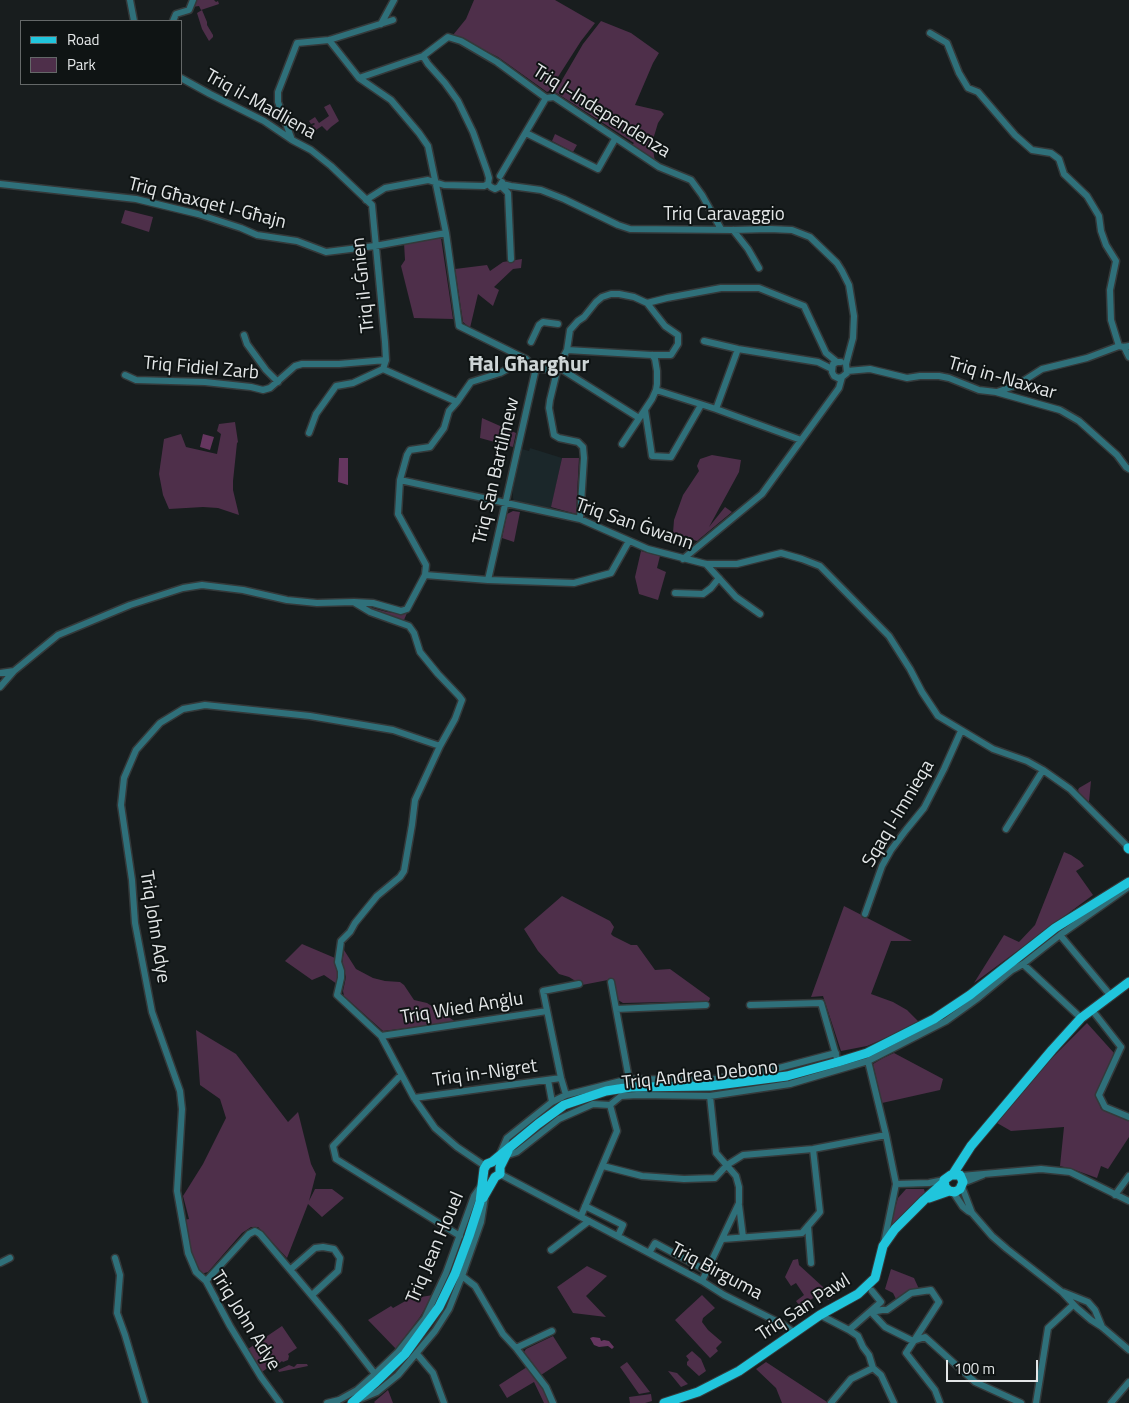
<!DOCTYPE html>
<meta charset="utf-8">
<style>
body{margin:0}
#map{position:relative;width:1129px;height:1403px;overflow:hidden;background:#181d1e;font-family:"Titillium Web",sans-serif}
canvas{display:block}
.legend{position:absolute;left:20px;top:20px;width:162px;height:65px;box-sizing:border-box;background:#0f1414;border:1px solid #646868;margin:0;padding:6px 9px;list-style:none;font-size:15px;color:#e3e6e7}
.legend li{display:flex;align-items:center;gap:10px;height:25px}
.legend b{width:25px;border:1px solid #646868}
.scale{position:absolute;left:946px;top:1360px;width:92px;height:22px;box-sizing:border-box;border:2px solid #e3e6e7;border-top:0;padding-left:6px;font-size:15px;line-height:18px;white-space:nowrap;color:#e3e6e7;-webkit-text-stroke:4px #0f1414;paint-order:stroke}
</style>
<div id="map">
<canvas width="1129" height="1403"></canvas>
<ul class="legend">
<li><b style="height:6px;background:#20c5dc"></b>Road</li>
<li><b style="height:14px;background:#4e2f4a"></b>Park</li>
</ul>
<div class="scale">100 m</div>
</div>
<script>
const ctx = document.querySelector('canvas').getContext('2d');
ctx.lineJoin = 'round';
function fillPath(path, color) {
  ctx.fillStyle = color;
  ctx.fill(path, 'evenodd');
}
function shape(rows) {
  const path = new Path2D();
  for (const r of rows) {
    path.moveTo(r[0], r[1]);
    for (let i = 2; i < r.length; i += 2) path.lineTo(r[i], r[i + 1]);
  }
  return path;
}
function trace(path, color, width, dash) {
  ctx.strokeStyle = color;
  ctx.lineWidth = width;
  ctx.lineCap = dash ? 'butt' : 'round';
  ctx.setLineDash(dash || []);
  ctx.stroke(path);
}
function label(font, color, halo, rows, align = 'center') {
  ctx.font = font + ' "Titillium Web",sans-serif';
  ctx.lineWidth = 4;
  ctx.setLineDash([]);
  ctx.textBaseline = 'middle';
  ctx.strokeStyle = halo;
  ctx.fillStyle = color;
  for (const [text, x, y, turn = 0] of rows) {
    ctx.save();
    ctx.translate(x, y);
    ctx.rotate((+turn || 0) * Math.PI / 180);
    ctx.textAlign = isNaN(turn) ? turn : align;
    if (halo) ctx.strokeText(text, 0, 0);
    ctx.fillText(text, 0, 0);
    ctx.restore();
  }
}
const built = shape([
 [530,448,562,458,551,509,514,501,513,498,513,489,522,449,529,451]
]);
const green = shape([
 [194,0,214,0,216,2,218,1,219,4,201,10,199,6,192,7],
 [474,0,555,0,595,23,581,41,549,91,547,92,498,57,453,35,466,19],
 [202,10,207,22,207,25,213,35,213,37,209,41,202,29,197,13],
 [601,21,631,33,659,53,653,63,635,105,661,111,664,114,658,123,652,143,655,162,631,146,634,143,555,92,583,44],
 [330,104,339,121,331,127,327,131,322,126,316,130,312,126,315,124,314,123,311,124,309,121,315,117,319,123,329,116,324,107],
 [555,134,577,145,573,152,552,141],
 [125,210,153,217,149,232,121,223],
 [441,238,453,319,414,318,401,266,405,260,404,243],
 [522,259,521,268,513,269,494,287,499,290,493,306,478,294,470,328,463,322,455,269,487,265,490,271,503,262],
 [482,418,516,433,513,447,480,438],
 [235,422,238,442,237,443,233,481,233,490,239,515,218,508,203,507,169,509,163,495,159,474,164,439,181,434,186,447,217,454,221,434,217,431,219,424],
 [712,455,741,460,739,472,709,527,725,507,732,512,697,541,673,533,674,520,683,495,699,471,697,466,700,459],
 [562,458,579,458,576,514,551,507],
 [513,511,520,512,514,542,502,538,507,514],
 [641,551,660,556,657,568,666,572,658,600,639,594,635,577],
 [372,608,387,612,403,614,407,613,404,620,372,610],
 [1091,781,1089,802,1079,793,1078,790,1079,788],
 [1064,852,1071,855,1080,861,1084,866,1076,871,1093,895,974,983,1004,935,1019,942,1035,925],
 [562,896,610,921,614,927,611,934,613,936,631,945,637,945,655,970,670,969,710,998,709,1001,623,1003,618,1000,614,982,608,980,582,985,569,977,559,974,538,951,524,929],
 [844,906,912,941,891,941,871,994,893,1002,907,1010,919,1022,895,1034,867,1046,841,1051,823,996,811,997],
 [302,944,335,958,339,971,337,984,324,975,312,980,285,961],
 [344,950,356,969,373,978,385,981,400,982,404,985,414,1000,427,1003,456,1022,383,1031,344,996,343,991,346,977,342,964],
 [1087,1023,1114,1053,1097,1096,1101,1109,1129,1121,1129,1137,1108,1169,1101,1166,1097,1178,1075,1170,1060,1166,1064,1127,1011,1131,997,1123,1049,1061],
 [196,1030,236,1054,288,1122,298,1112,311,1164,316,1174,309,1201,315,1189,332,1189,344,1198,322,1217,308,1204,287,1258,258,1227,251,1227,242,1233,208,1272,201,1274,193,1260,186,1240,184,1220,189,1219,183,1196,203,1164,226,1118,220,1099,200,1085],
 [894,1053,943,1079,940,1090,882,1103,873,1064,883,1058],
 [906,1189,924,1189,925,1193,895,1224,890,1224,898,1198],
 [798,1259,799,1265,834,1297,828,1300,822,1292,809,1301,811,1304,802,1309,796,1301,804,1295,796,1283,791,1286,785,1277,793,1260],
 [587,1266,607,1276,586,1296,606,1317,573,1313,557,1287],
 [891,1269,914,1278,919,1289,897,1301,893,1293,885,1289],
 [433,1295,420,1317,396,1349,368,1320,391,1306,393,1308,409,1299],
 [702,1295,715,1308,703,1318,702,1322,708,1330,722,1342,716,1348,718,1351,710,1358,675,1320],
 [282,1326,297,1348,288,1354,289,1356,288,1360,283,1362,282,1361,276,1366,273,1364,262,1372,248,1349],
 [553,1336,567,1358,541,1375,524,1352,526,1349],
 [692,1351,701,1359,706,1371,699,1376,687,1365,687,1362,689,1360,686,1356],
 [627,1362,650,1392,639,1394,620,1367],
 [766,1362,827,1402,827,1403,782,1403,776,1388,756,1369],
 [297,1364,307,1364,308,1366,279,1372,278,1370,289,1365,294,1367],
 [527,1367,539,1381,550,1403,544,1403,534,1382,507,1398,499,1385],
 [668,1371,677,1373,688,1384,681,1387],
 [388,1390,393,1403,375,1403,374,1402],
 [651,1394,652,1401,645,1403,630,1403,629,1397]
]);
const water = shape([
 [203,434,214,437,210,450,200,447],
 [339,458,348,458,348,485,338,482],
 [593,1337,600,1338,601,1341,604,1340,609,1341,614,1347,612,1349,608,1346,599,1347,594,1345,590,1338]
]);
const minor = shape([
 [130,0,134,21],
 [173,21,176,14,189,10,193,0],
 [381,24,394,0],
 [930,33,947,43,959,73,968,88,978,92,1015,135,1032,150,1051,153,1059,159,1064,174,1087,196,1099,216,1101,231,1106,245,1116,261,1110,290,1111,320,1119,346],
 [329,40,359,78,391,100,419,133,428,146,446,233,459,326,526,359,536,368],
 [423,56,428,64,445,83,458,101,473,132,487,171,489,178,488,184],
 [181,78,210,94,264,121,292,140,311,150,331,166,372,205,385,342,386,360,383,369],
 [359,78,423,56,448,37,461,41,497,62,546,98,554,97,659,167,691,180,702,195,721,229],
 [526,133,598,169,615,139],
 [292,140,278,102,278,92,297,43,329,40,393,20],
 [500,176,546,98],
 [0,184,136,199,198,214,241,228,257,235,297,241,326,252,375,246,446,233],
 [488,184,491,187,495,189,499,187,502,182],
 [502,184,511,186,541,190,564,199,618,225,630,229,733,230,769,229,792,230,810,237,837,263,842,271,849,285,854,316,853,338,846,364,847,373,842,377,839,388,762,494,683,559],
 [501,186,508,193,511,259],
 [366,200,385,188,428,180,444,185,484,186,488,184],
 [733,230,748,249,759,268],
 [244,335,247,344,266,370,278,382],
 [704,341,738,349,818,362,832,369],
 [531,342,539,325,543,322,558,324],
 [1124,347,1129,357],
 [567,350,652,355,671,355,678,344,678,335,665,326,647,303],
 [841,362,837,362,833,364,832,372,834,376,838,378,842,377],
 [558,367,639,418],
 [536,368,551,370,558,367],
 [383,369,457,402],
 [847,371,870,369,907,378,920,376,939,376,949,378,979,390,996,392,1060,410,1079,421,1117,455,1126,467,1129,469],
 [125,375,136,380,205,382,251,387,263,390,270,388,295,366,302,364,339,364,386,360],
 [656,390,716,409,801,440],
 [997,392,1017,385,1042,369,1087,358,1119,346,1124,347,1129,346],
 [716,409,738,349],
 [645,410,652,456,671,457,701,405],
 [309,433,316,414,336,386,353,383,383,369],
 [622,444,652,399,656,390,657,384,657,371,655,359,652,355],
 [400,480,580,519,648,549,706,564,737,564,781,553,802,559,820,566,889,636,910,669,922,692,938,716,993,749,1027,761,1043,770,1070,789,1129,848],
 [580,519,584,458,583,447,578,442,559,438,554,435,549,408,550,400,558,367,567,350,570,330,578,321,584,317,596,302,602,297,611,294,619,294,634,297,647,303,667,298,721,288,759,288,804,306,826,353,837,362],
 [706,564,736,597,760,614],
 [425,575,488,580,574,583,611,573,629,541],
 [488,580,536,368],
 [675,593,703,594,711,588,719,578],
 [355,603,370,612,409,626,414,633,420,652,438,674,459,696,462,700,455,719,440,746,415,800,412,825,404,871,400,877,377,896,355,923,350,932,341,941,338,962,341,971,341,978,337,995,381,1036,414,1098,435,1128,457,1147,485,1166],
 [0,673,14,671],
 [0,687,14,671,58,635,130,605,183,588,202,585,243,590,287,600,317,603,354,602,373,603,401,611,407,609,425,575,426,565,398,514,400,480,407,455,410,450,430,447,444,428,449,411,457,402,471,382,500,373,526,359],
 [1006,829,1043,770],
 [865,914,882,866,891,850,906,830,924,808,944,769,961,731],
 [1060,935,1111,996],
 [1023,964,1081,1018],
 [611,982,629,1079],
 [750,1005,821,1003,838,1062],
 [616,1009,706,1005],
 [1092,1010,1121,1047],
 [381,1036,547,1011],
 [1121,1047,1099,1095,1105,1107,1129,1117],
 [868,1061,886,1135,896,1184,884,1243],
 [401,1075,333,1146,336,1159,460,1236],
 [548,1080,552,1102],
 [566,1095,561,1078,543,991,579,984],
 [414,1098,561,1078],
 [500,1154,507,1138,552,1102,566,1095,629,1079,709,1080,779,1068,836,1053],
 [505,1156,517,1152,559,1119,593,1104,610,1105,621,1096,637,1095,710,1096,790,1084,868,1061,946,1021,978,998,1012,970,1023,964,1060,935,1127,888],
 [603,1166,642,1176,684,1179,715,1178,727,1165,743,1155,813,1149,886,1135],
 [500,1174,702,1281,724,1295,782,1324,795,1333],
 [961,1176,1041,1169,1070,1172,1129,1201],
 [963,1183,983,1175],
 [896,1184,929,1183,944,1180],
 [962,1187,972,1213,992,1236,1007,1249,1062,1292,1077,1308,1091,1320,1102,1327,1129,1350],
 [953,1192,963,1207,968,1211,972,1213],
 [1115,1195,1129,1176],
 [739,1205,743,1237],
 [585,1206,623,1225,618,1236],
 [581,1216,617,1131,610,1105],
 [808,1226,811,1263],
 [723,1239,802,1233,820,1212,813,1149],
 [551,1250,589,1221],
 [649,1253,655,1243,707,1271],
 [115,1258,120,1275,117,1313,125,1335,145,1403],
 [0,1263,10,1258],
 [291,1269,315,1248,323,1247,334,1249,340,1258,338,1271,312,1295],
 [462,1276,475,1286,503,1334,516,1348,546,1387,553,1403],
 [206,1281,249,1234,255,1231,260,1234,340,1329,375,1374],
 [702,1281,739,1203,739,1187,736,1176,716,1153,710,1096],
 [1063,1292,1088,1302,1095,1310,1102,1327],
 [871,1312,882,1310,887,1310,911,1293,931,1290,939,1302,906,1353,935,1390,940,1403],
 [871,1312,885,1327,913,1341,925,1337,975,1382,1021,1403],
 [820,1315,849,1330,881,1302,872,1291],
 [849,1330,858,1336,863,1347,869,1355,873,1368,881,1375,894,1403],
 [516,1348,552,1331],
 [417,1354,433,1373,444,1403],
 [360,1399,377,1392,398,1375,435,1331,449,1309,462,1276,481,1222,485,1197],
 [280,1403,261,1377,230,1326,206,1281,196,1272,188,1253,177,1191,182,1109,180,1091,152,1012,135,923,132,880,121,805,124,778,136,750,160,723,183,709,205,705,310,716,393,730,440,746],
 [327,1403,339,1400,357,1390,375,1374,397,1353,425,1318,446,1273,474,1196,481,1186],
 [831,1403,851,1379,873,1368],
 [1036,1403,1048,1328,1073,1305],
 [1111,1403,1129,1382]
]);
const major = shape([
 [1128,848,1129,849],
 [953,1174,971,1146,1052,1050,1081,1018,1129,982],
 [483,1198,495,1177,500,1174,500,1167,508,1151],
 [929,1198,949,1191,955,1192,960,1189,963,1182,960,1175,951,1175,944,1180,945,1187,949,1191],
 [352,1403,376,1382,405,1354,439,1307,455,1274,469,1236,480,1202,484,1169,487,1164,492,1162,538,1124,564,1105,606,1091,631,1087,710,1086,787,1076,838,1062,867,1053,934,1019,970,995,1055,928,1129,882],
 [664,1403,698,1392,739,1371,820,1315,858,1294,875,1278,883,1246,895,1229,924,1200,944,1182]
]);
const streetNames = [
 ["Triq il-Madliena",260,105,29],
 ["Triq l-Independenza",601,112,32],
 ["Triq Għaxqet l-Għajn",207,204,14],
 ["Triq Caravaggio",724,215],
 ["Triq il-Ġnien",364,285,-96],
 ["Triq Fidiel Zarb",201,369,5],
 ["Triq in-Naxxar",1002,379,16],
 ["Triq San Bartilmew",497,471,-77],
 ["Triq San Ġwann",634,525,19],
 ["Sqaq l-Imnieqa",899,814,-59],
 ["Triq John Adye",154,927,81],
 ["Triq Wied Anġlu",462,1009,-9],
 ["Triq in-Nigret",485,1074,-8],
 ["Triq Andrea Debono",700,1076,-6],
 ["Triq Jean Houel",436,1248,-67],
 ["Triq Birguma",716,1272,28],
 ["Triq San Pawl",804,1308,-33],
 ["Triq John Adye",245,1321,58]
];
const quarterNames = [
 ["Ħal Għargħur",529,366]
];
fillPath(built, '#1b272a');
fillPath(green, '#4e2f4a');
fillPath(water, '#65365f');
trace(minor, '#34393a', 9);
trace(major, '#34393a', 11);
trace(minor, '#2f707a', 6);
trace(major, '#20c5dc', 9);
label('19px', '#e3e6e7', '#0f1414', streetNames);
label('bold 21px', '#ced5d6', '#0f1414', quarterNames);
</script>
